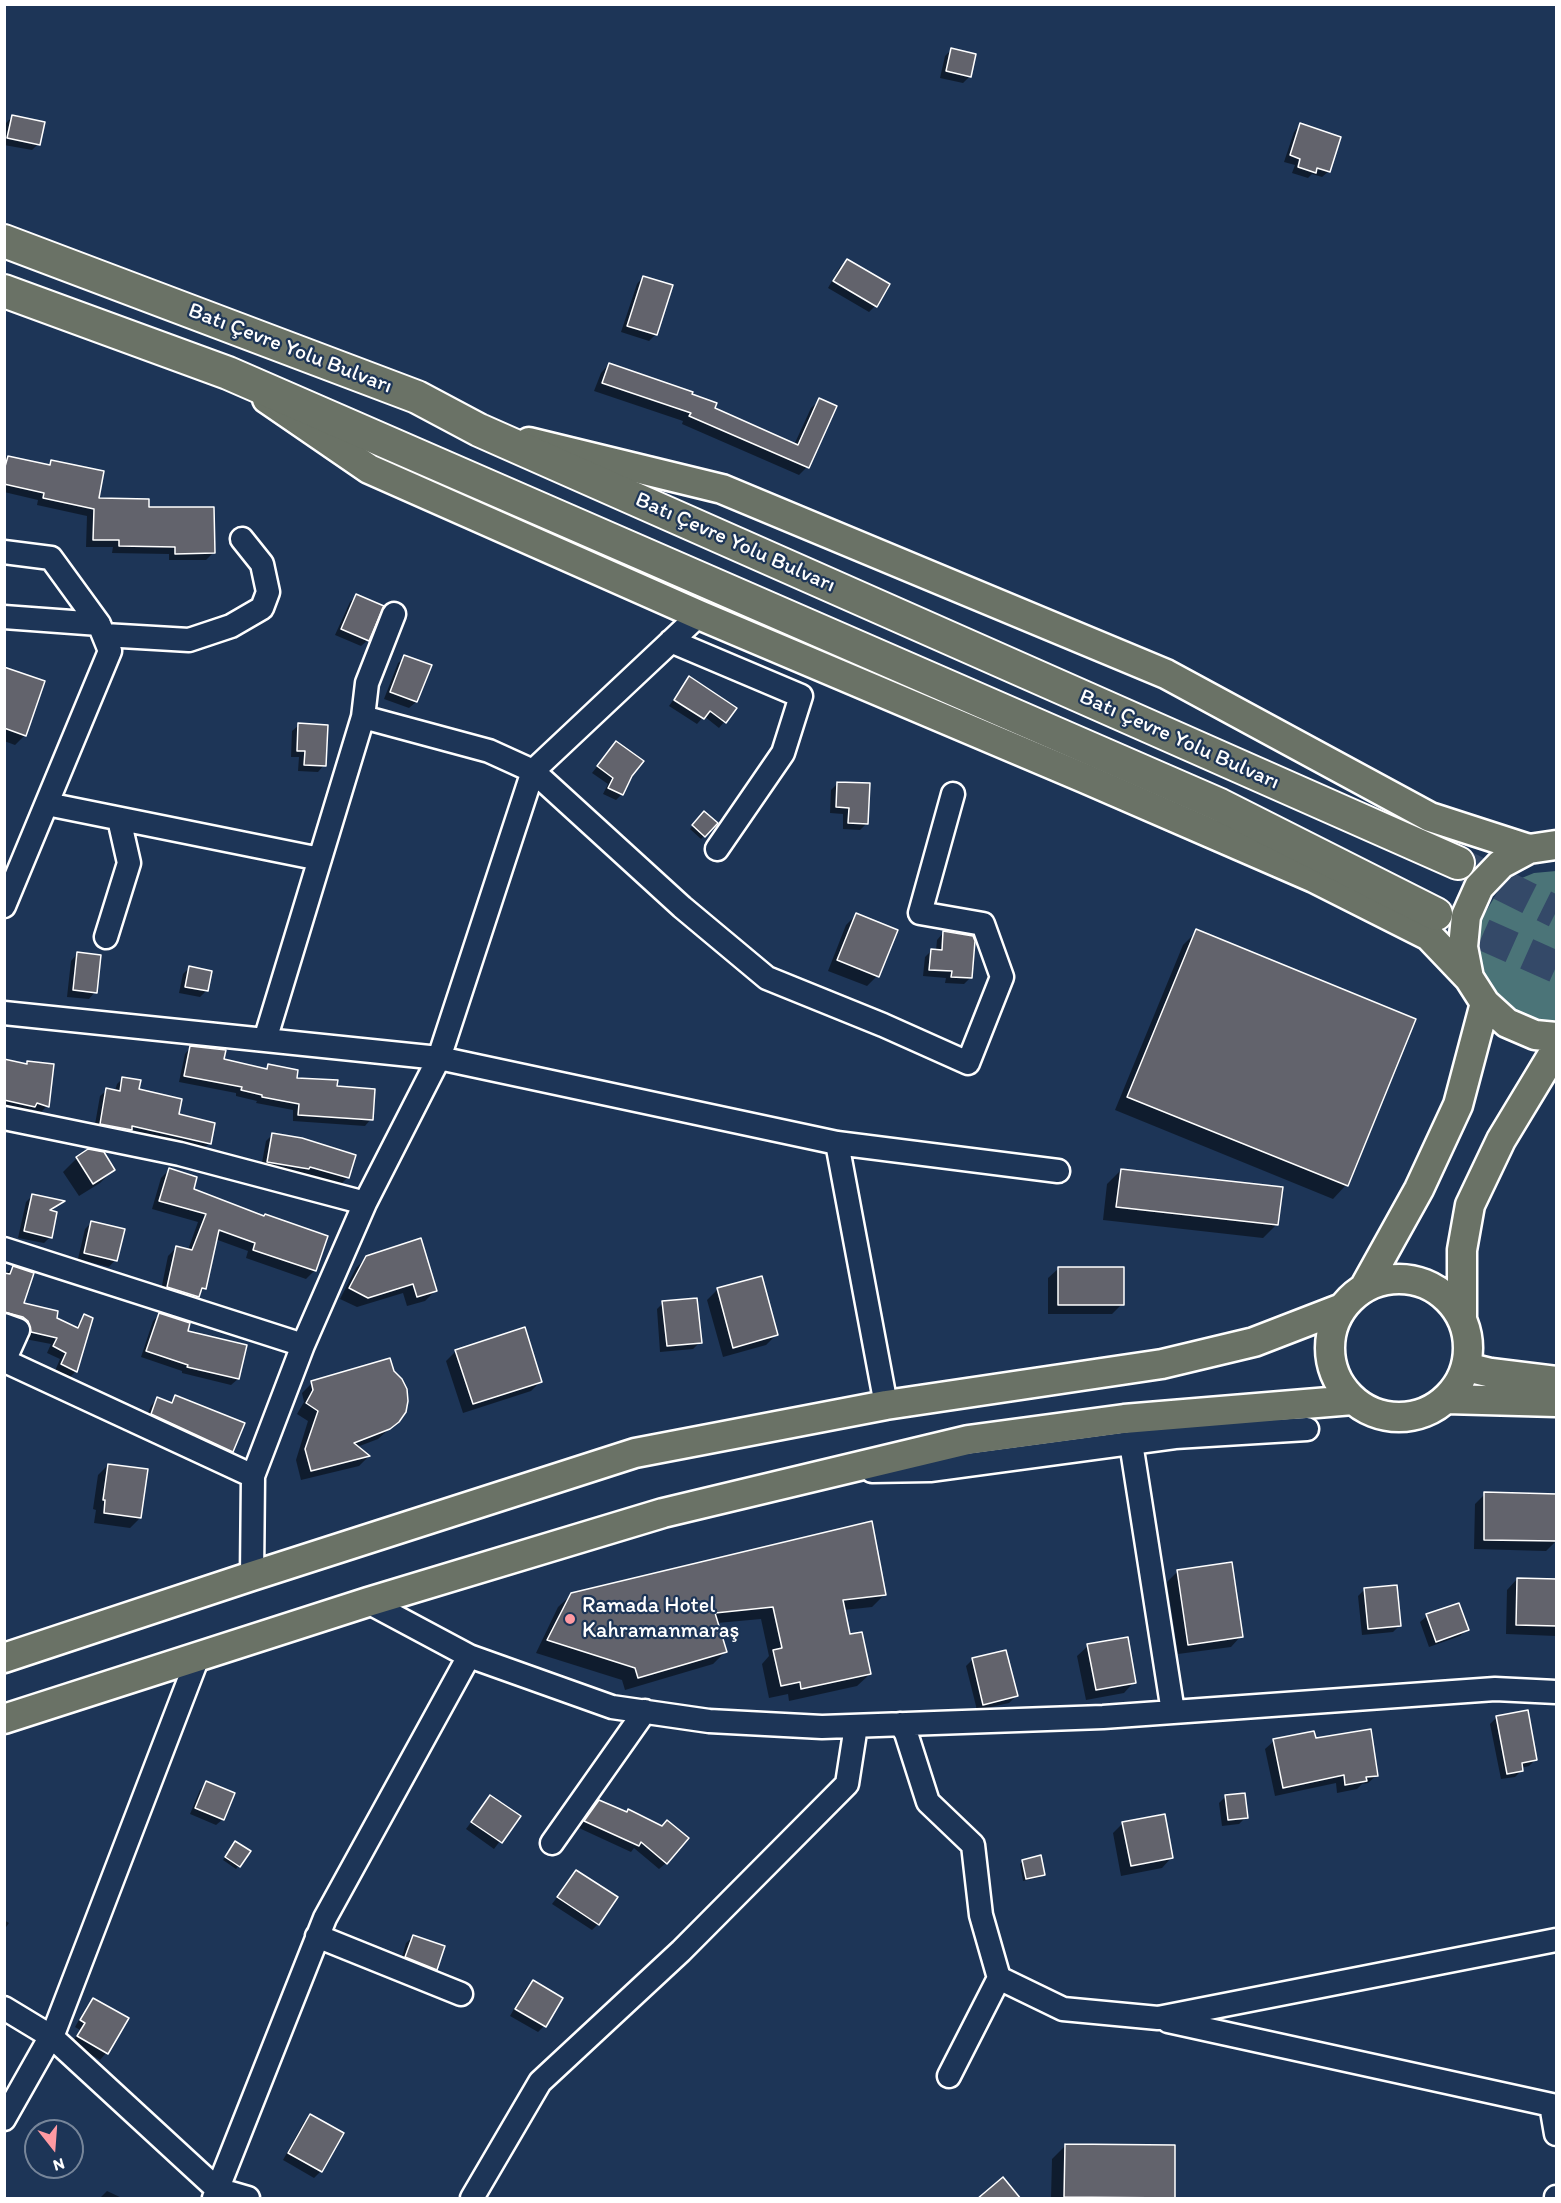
<!DOCTYPE html>
<meta charset="utf-8">
<style>
body{margin:0}
#map{position:relative;width:1561px;height:2203px;overflow:hidden;background:#1d3557;font-family:Itim,sans-serif}
canvas{display:block}
.frame{position:absolute;inset:0;border:6px solid #fff;pointer-events:none}
.north{position:absolute;left:24px;top:2119px;width:60px;height:60px;box-sizing:border-box;background:#1d3557;border:2px solid #77869a;border-radius:50%;rotate:163deg;font-size:16px;font-weight:700;line-height:24px;text-align:center;color:#fff}
.north::after{content:'';display:block;margin:auto;width:21px;height:27px;background:#ff9aa2;clip-path:polygon(50% 0,100% 100%,50% 72%,0 100%)}
</style>
<div id="map">
<canvas width="1561" height="2203"></canvas>
<div class="frame"></div>
<div class="north">N</div>
</div>
<script>
const ctx = document.querySelector('canvas').getContext('2d');
ctx.lineJoin = 'round';
function fillPath(path, color) {
  ctx.fillStyle = color;
  ctx.fill(path, 'evenodd');
}
function shape(rows) {
  const path = new Path2D();
  for (const r of rows) {
    if (r.length === 3) {
      path.moveTo(r[0] + r[2], r[1]);
      path.arc(r[0], r[1], r[2], 0, 2 * Math.PI);
      continue;
    }
    path.moveTo(r[0], r[1]);
    for (let i = 2; i < r.length; i += 2) path.lineTo(r[i], r[i + 1]);
  }
  return path;
}
function trace(path, color, width, dash) {
  ctx.strokeStyle = color;
  ctx.lineWidth = width;
  ctx.lineCap = dash ? 'butt' : 'round';
  ctx.setLineDash(dash || []);
  ctx.stroke(path);
}
function label(font, color, halo, rows, align = 'center') {
  ctx.font = font + ' Itim,sans-serif';
  ctx.lineWidth = 4.5;
  ctx.setLineDash([]);
  ctx.textBaseline = 'middle';
  ctx.strokeStyle = halo;
  ctx.fillStyle = color;
  for (const [text, x, y, turn = 0] of rows) {
    ctx.save();
    ctx.translate(x, y);
    ctx.rotate((+turn || 0) * Math.PI / 180);
    ctx.textAlign = isNaN(turn) ? turn : align;
    if (halo) ctx.strokeText(text, 0, 0);
    ctx.fillText(text, 0, 0);
    ctx.restore();
  }
}
const green = shape([
 [1556,871,1556,1024,1548,1024,1522,1018,1502,1005,1478,965,1476,941,1482,918,1494,898,1512,882,1534,873]
]);
const shadow = shape([
 [951,50,970,76,963,83,940,78,945,56],
 [12,117,38,144,32,150,4,145,6,123],
 [1300,125,1329,171,1322,177,1312,174,1308,178,1292,173,1295,165,1284,162,1294,132],
 [847,261,875,306,869,312,828,288,840,267],
 [643,277,656,334,649,341,621,332,637,284],
 [609,364,690,395,713,409,794,445,811,408,820,400,807,467,799,475,682,424,683,421,594,391,601,373],
 [4,456,47,466,52,462,97,500,213,553,206,560,169,560,169,554,112,553,113,547,86,547,87,516,37,505,38,500,4,492],
 [357,595,368,640,361,646,335,635,350,602],
 [405,657,416,702,409,708,384,699,398,663],
 [4,669,25,735,15,745,4,741],
 [689,678,735,709,719,728,704,716,697,724,669,706],
 [299,725,324,765,318,772,298,771,299,757,291,757,292,731],
 [616,743,631,776,622,794,616,800,603,794,608,784,592,773],
 [838,783,867,823,860,830,843,829,843,814,830,813,831,790],
 [704,813,716,823,701,839,690,829],
 [856,915,877,976,867,986,828,971,846,925],
 [1197,931,1346,1185,1333,1199,1115,1110,1183,945],
 [943,933,971,977,964,984,945,983,946,978,923,976,925,957,931,951,936,951,937,940],
 [77,954,95,992,89,999,67,997,71,961],
 [189,968,207,990,200,997,179,993,183,974],
 [191,1047,222,1060,264,1070,268,1066,295,1079,336,1088,371,1119,365,1126,293,1121,293,1110,256,1103,257,1101,236,1096,236,1093,179,1082,185,1054],
 [4,1060,25,1065,28,1063,47,1106,41,1112,31,1109,27,1113,4,1108],
 [123,1078,177,1116,209,1143,203,1149,94,1130,100,1096,107,1090,115,1091,117,1084],
 [272,1135,354,1156,347,1178,341,1184,303,1173,301,1175,261,1168,266,1141],
 [88,1151,113,1170,100,1183,79,1196,63,1172,77,1158],
 [169,1170,192,1190,264,1218,326,1237,314,1271,306,1279,246,1258,248,1251,215,1239,204,1288,198,1297,190,1305,160,1295,168,1256,176,1248,188,1250,198,1222,152,1209,161,1178],
 [1121,1170,1277,1224,1263,1238,1103,1220,1107,1184],
 [32,1196,62,1202,50,1212,50,1237,44,1243,18,1238,26,1202],
 [92,1222,115,1260,109,1267,78,1259,85,1229],
 [367,1257,435,1291,425,1301,407,1306,403,1293,357,1307,340,1299,356,1268],
 [13,1268,22,1304,75,1328,85,1316,76,1371,69,1378,55,1371,60,1359,47,1353,51,1344,25,1339,4,1319,4,1274],
 [1059,1268,1122,1304,1112,1314,1048,1314,1048,1278],
 [717,1290,776,1335,766,1345,723,1357,707,1300],
 [663,1303,700,1342,693,1349,660,1352,657,1309],
 [159,1315,186,1332,238,1379,231,1385,182,1373,182,1371,141,1357,153,1321],
 [456,1351,541,1381,531,1391,463,1413,446,1361],
 [312,1383,398,1421,378,1439,357,1447,368,1457,359,1466,301,1480,296,1460,308,1421,297,1414,304,1402,302,1393],
 [176,1397,232,1451,226,1458,145,1420,151,1406,157,1399,169,1403],
 [108,1465,140,1518,130,1528,94,1523,96,1510,93,1509,98,1475],
 [1485,1494,1556,1541,1546,1551,1474,1549,1475,1504],
 [1177,1572,1241,1636,1231,1647,1178,1654,1167,1582],
 [1517,1579,1556,1580,1556,1636,1506,1634,1507,1590],
 [1364,1590,1400,1625,1393,1632,1362,1635,1358,1596],
 [571,1595,884,1595,872,1607,844,1610,849,1636,870,1674,857,1686,789,1701,788,1694,769,1698,762,1664,769,1656,761,1619,717,1623,725,1652,713,1664,625,1690,622,1680,536,1653,558,1607],
 [1427,1616,1467,1630,1460,1636,1429,1647,1420,1622],
 [1088,1646,1134,1682,1124,1693,1086,1700,1077,1656],
 [972,1660,1016,1696,1009,1703,977,1710,966,1666],
 [1497,1717,1536,1759,1529,1766,1521,1768,1522,1770,1515,1777,1501,1779,1490,1724],
 [1315,1740,1377,1775,1368,1783,1362,1784,1357,1789,1337,1793,1336,1783,1275,1796,1265,1749,1274,1741],
 [207,1783,223,1819,216,1825,190,1814,200,1790],
 [1226,1796,1246,1817,1239,1824,1222,1826,1219,1803],
 [490,1797,519,1816,494,1849,466,1829],
 [599,1801,666,1863,659,1869,634,1848,631,1852,579,1828],
 [1123,1823,1172,1857,1162,1868,1121,1876,1113,1833],
 [233,1846,249,1852,236,1869,223,1860],
 [1022,1862,1044,1874,1041,1877,1023,1881,1020,1864],
 [576,1872,598,1924,592,1930,552,1904],
 [4,1920,9,1923,4,1930],
 [413,1937,435,1969,429,1975,400,1964,406,1943],
 [533,1982,544,2026,538,2032,510,2016,526,1988],
 [94,2000,106,2053,100,2060,72,2043,80,2030,75,2027,87,2006],
 [310,2116,321,2171,314,2178,283,2160,304,2122],
 [1066,2145,1173,2197,1051,2198,1052,2159],
 [107,2191,122,2198,100,2198]
]);
const building = shape([
 [951,48,976,54,971,77,946,71,951,48],
 [12,115,45,122,40,145,7,138,12,115],
 [1300,123,1341,137,1330,172,1317,168,1316,173,1298,167,1300,159,1290,155,1300,123],
 [847,259,890,284,877,307,833,281,847,259],
 [643,276,673,285,657,335,627,326,643,276],
 [609,363,693,392,692,394,717,403,715,408,798,445,819,398,837,406,809,468,689,416,691,413,602,383,609,363],
 [8,456,50,465,51,460,104,471,99,498,149,499,149,507,214,507,215,553,175,554,175,547,119,546,119,540,93,540,94,509,43,498,44,493,4,484,4,470,8,456],
 [356,594,384,606,369,641,341,629,356,594],
 [404,655,432,665,417,702,390,692,404,655],
 [4,667,45,681,26,736,4,728,4,667],
 [689,676,737,708,726,723,710,711,704,719,674,700,689,676],
 [298,723,328,725,326,766,304,765,305,751,297,751,298,723],
 [616,741,644,761,632,776,623,795,608,788,613,778,597,766,616,741],
 [837,782,870,783,868,824,848,823,849,808,836,807,837,782],
 [704,811,718,823,705,837,692,825,704,811],
 [856,913,898,930,879,977,837,960,856,913],
 [1196,929,1416,1019,1348,1186,1127,1097,1196,929],
 [943,931,973,936,975,941,972,978,951,977,952,971,929,970,931,949,942,950,943,931],
 [77,952,101,955,97,993,73,990,77,952],
 [189,966,212,971,208,991,185,987,189,966],
 [190,1046,226,1050,224,1059,267,1069,268,1064,298,1070,297,1078,338,1080,337,1086,375,1089,373,1120,298,1115,299,1104,262,1097,262,1095,241,1090,242,1087,184,1076,190,1046],
 [4,1059,27,1064,27,1061,54,1064,49,1107,37,1103,35,1107,4,1100,4,1059],
 [122,1077,141,1080,139,1089,182,1099,179,1114,215,1123,211,1144,132,1126,132,1130,100,1124,106,1088,120,1091,122,1077],
 [272,1133,302,1138,356,1155,349,1178,310,1167,309,1169,267,1162,272,1133],
 [88,1149,104,1152,115,1170,93,1184,76,1157,88,1149],
 [169,1168,197,1177,194,1189,264,1216,265,1214,328,1236,316,1271,253,1250,255,1243,219,1230,206,1289,202,1288,199,1297,167,1287,176,1246,192,1250,206,1214,159,1201,169,1168],
 [1121,1169,1283,1187,1278,1225,1116,1207,1121,1169],
 [32,1194,65,1201,50,1210,57,1212,52,1238,24,1231,32,1194],
 [91,1221,125,1229,117,1261,84,1253,91,1221],
 [421,1238,437,1291,417,1297,413,1284,368,1298,349,1288,366,1256,421,1238],
 [13,1266,34,1273,24,1303,58,1311,57,1318,78,1328,84,1314,93,1318,77,1372,61,1364,66,1353,53,1346,57,1338,31,1332,28,1321,23,1317,4,1312,4,1273,10,1274,13,1266],
 [1058,1267,1124,1267,1124,1305,1058,1305,1058,1267],
 [762,1276,778,1335,733,1348,717,1288,762,1276],
 [697,1298,702,1343,667,1346,662,1301,697,1298],
 [159,1313,190,1323,188,1331,247,1345,239,1379,187,1367,188,1365,146,1351,159,1313],
 [525,1327,542,1382,473,1404,455,1350,525,1327],
 [390,1358,394,1371,402,1379,407,1389,408,1401,406,1412,399,1422,390,1429,354,1443,370,1456,311,1471,305,1449,318,1411,306,1403,313,1390,311,1381,390,1358],
 [175,1395,245,1423,233,1452,151,1414,157,1397,172,1403,175,1395],
 [108,1464,148,1469,141,1518,104,1513,105,1500,103,1500,108,1464],
 [1484,1492,1557,1494,1557,1541,1484,1540,1484,1492],
 [872,1521,886,1595,843,1600,850,1634,862,1632,871,1674,801,1689,800,1682,781,1686,773,1650,782,1648,773,1607,715,1613,727,1652,638,1678,635,1668,547,1640,571,1593,872,1521],
 [1232,1562,1243,1637,1188,1645,1177,1570,1232,1562],
 [1517,1578,1557,1579,1557,1626,1516,1625,1517,1578],
 [1397,1585,1401,1626,1368,1629,1364,1588,1397,1585],
 [1459,1603,1469,1630,1436,1642,1426,1614,1459,1603],
 [1128,1637,1136,1683,1096,1690,1087,1644,1128,1637],
 [1006,1650,1018,1696,983,1705,972,1658,1006,1650],
 [1528,1710,1537,1760,1522,1763,1523,1771,1507,1774,1496,1716,1528,1710],
 [1371,1729,1378,1776,1366,1777,1367,1781,1345,1785,1344,1775,1283,1788,1273,1739,1314,1731,1316,1738,1371,1729],
 [206,1781,235,1793,224,1820,195,1808,206,1781],
 [1245,1793,1248,1818,1228,1820,1225,1795,1245,1793],
 [490,1795,521,1816,502,1843,471,1822,490,1795],
 [599,1800,627,1812,628,1809,662,1826,667,1820,689,1838,667,1864,641,1842,639,1846,584,1821,599,1800],
 [1165,1814,1173,1858,1131,1866,1122,1822,1165,1814],
 [235,1841,251,1851,240,1867,225,1857,235,1841],
 [1041,1855,1045,1875,1026,1879,1022,1860,1041,1855],
 [576,1870,618,1897,599,1925,557,1897,576,1870],
 [413,1935,445,1946,437,1970,405,1957,413,1935],
 [533,1980,563,1998,546,2027,515,2009,533,1980],
 [93,1998,129,2018,108,2054,77,2036,85,2023,80,2020,93,1998],
 [310,2114,344,2133,322,2172,288,2153,310,2114],
 [1065,2144,1175,2145,1175,2198,1064,2197,1065,2144],
 [1003,2177,1021,2199,977,2199,1003,2177]
]);
const highwayTunnel = shape([
 [1458,863,1556,912],
 [1439,915,1556,967]
]);
const minor = shape([
 [4,552,51,558,99,624,110,651,4,906],
 [4,617,99,624],
 [104,635,189,640,231,626,262,608,268,592,262,564,242,539],
 [671,641,801,696,783,753,717,849],
 [363,717,489,751,533,771,682,907,767,978,883,1025,968,1063,1002,977,983,924,920,913,953,794],
 [47,804,320,859],
 [106,937,129,863,119,819],
 [4,1013,439,1058,837,1143,1058,1171],
 [265,1040,363,717,367,683,394,614],
 [4,1118,180,1154,365,1203],
 [837,1143,886,1405],
 [4,1249,303,1345],
 [4,1325,18,1330,4,1361],
 [5,1361,253,1476],
 [1131,1443,1173,1712],
 [872,1471,930,1470,1175,1437,1307,1429],
 [252,1576,253,1476,303,1345,365,1203,439,1058,533,771,699,615],
 [368,1602,469,1656,612,1707,709,1721,822,1727,1103,1717,1495,1689,1556,1692],
 [900,1724,906,1733,928,1802,973,1845,981,1915,999,1978,949,2076],
 [552,1843,645,1711],
 [317,1936,461,1994],
 [999,1978,1063,2009,1158,2018,1556,1940],
 [4,2008,52,2037,217,2189,248,2198],
 [1168,2021,1556,2106],
 [52,2037,198,1657],
 [1551,2105,1556,2134],
 [4,2119,51,2036],
 [214,2198,325,1918,469,1656],
 [472,2198,540,2082,681,1951,847,1784,856,1726],
 [1556,2198,1556,2197]
]);
const major = shape([
 [267,399,369,469,699,615,1084,778,1314,878,1429,936,1469,978],
 [529,442,722,489,1166,674,1430,817,1529,849],
 [1556,845,1529,849,1501,864,1479,887,1466,916,1463,947,1469,978,1485,1003,1507,1023,1535,1035,1556,1037],
 [1399,1348,69],
 [1364,1288,1419,1189,1458,1105,1485,1003],
 [1462,1319,1462,1250,1470,1205,1501,1140,1556,1049],
 [1466,1367,1491,1373,1556,1381],
 [1446,1399,1556,1402],
 [4,1658,252,1576,635,1453,886,1405,1162,1364,1254,1342,1342,1308],
 [4,1719,368,1602,663,1513,968,1440,1124,1419,1353,1400]
]);
const highway = shape([
 [4,241,417,397,479,430,1458,863],
 [4,291,228,373,1220,805,1436,914]
]);
const markers = [
 [570,1619,6,"#ff9aa2"]
];
const streetNames = [
 ["Batı Çevre Yolu Bulvarı",290,349,21],
 ["Batı Çevre Yolu Bulvarı",735,543,24],
 ["Batı Çevre Yolu Bulvarı",1179,740,24]
];
const poiNames = [
 ["Ramada Hotel",582,1606],
 ["Kahramanmaraş",582,1631]
];
fillPath(green, '#4b7478');
fillPath(shadow, '#0007');
fillPath(building, '#62636c');
trace(building, '#fff', 1.5);
trace(highwayTunnel, '#344968', 32, [32, 16]);
trace(minor, '#fff', 27);
trace(major, '#fff', 33);
trace(highway, '#fff', 36);
trace(minor, '#1d3557', 22);
trace(major, '#6a7266', 28);
trace(highway, '#6a7266', 32);
for (const [x, y, r, color] of markers) {
  const dot = new Path2D();
  dot.arc(x, y, r, 0, 2 * Math.PI);
  ctx.fillStyle = color;
  ctx.fill(dot);
  trace(dot, '#1d3557', 2);
}
label('22px', '#fff', '#1d3557', streetNames);
label('22px', '#fff', '#1d3557', poiNames, 'left');
</script>
